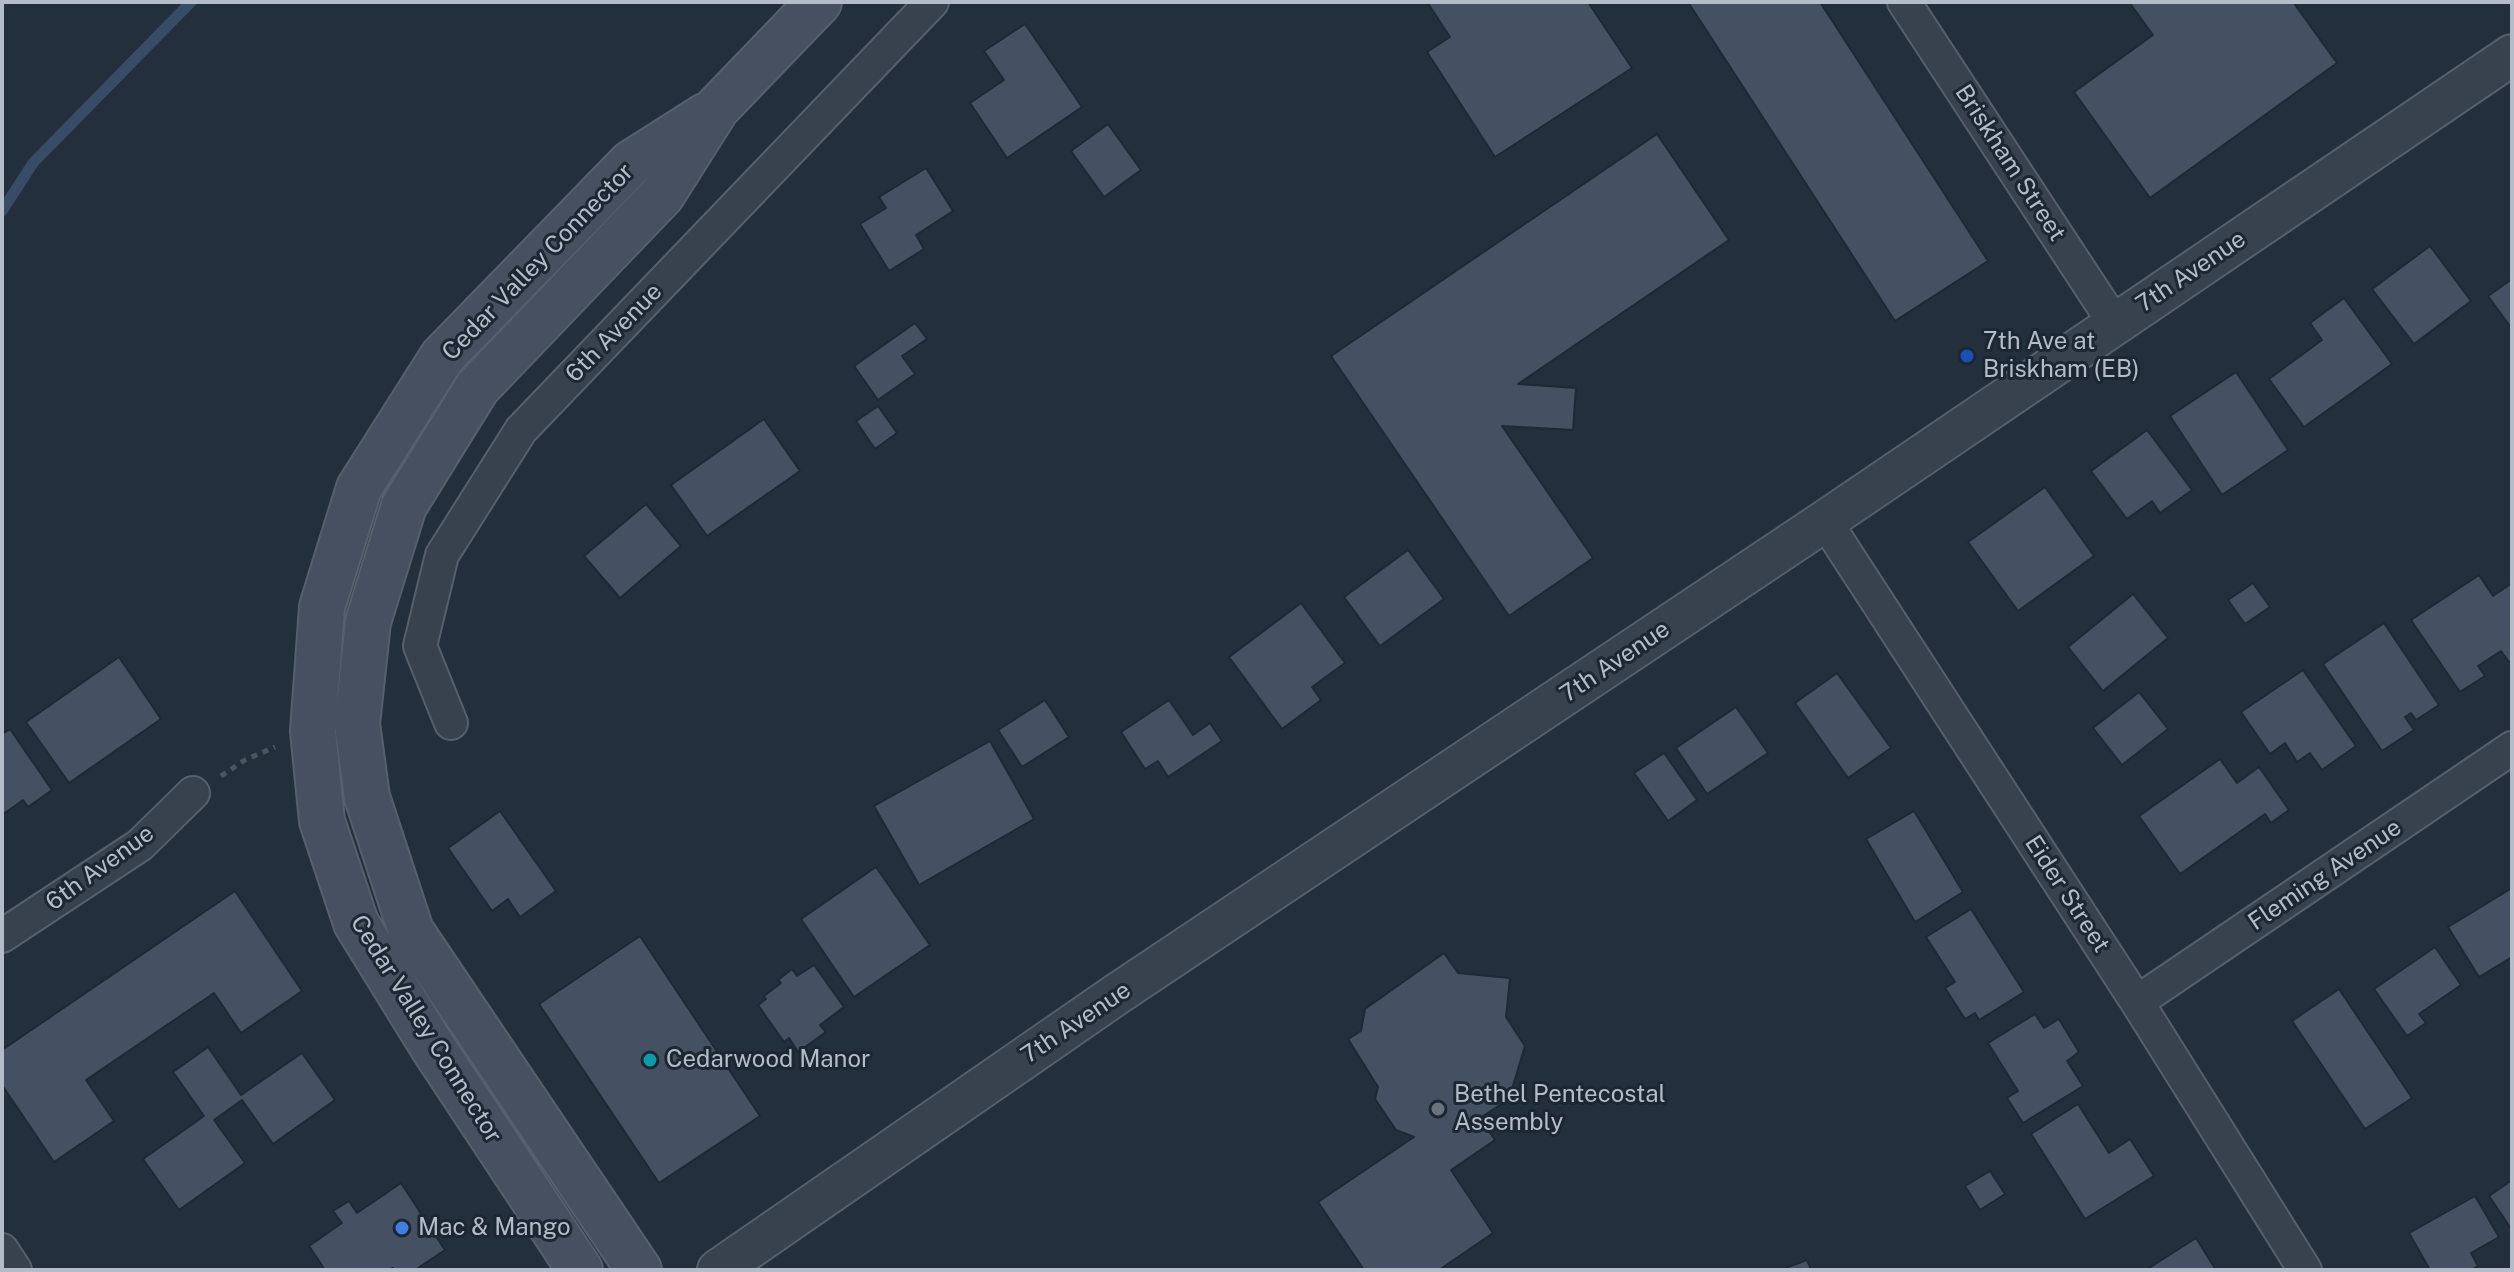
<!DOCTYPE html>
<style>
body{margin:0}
#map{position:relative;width:2514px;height:1272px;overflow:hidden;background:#242f3e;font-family:"Public Sans",sans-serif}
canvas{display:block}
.frame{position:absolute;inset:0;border:4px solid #b4bcc9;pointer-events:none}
</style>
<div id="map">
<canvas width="2514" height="1272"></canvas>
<div class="frame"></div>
</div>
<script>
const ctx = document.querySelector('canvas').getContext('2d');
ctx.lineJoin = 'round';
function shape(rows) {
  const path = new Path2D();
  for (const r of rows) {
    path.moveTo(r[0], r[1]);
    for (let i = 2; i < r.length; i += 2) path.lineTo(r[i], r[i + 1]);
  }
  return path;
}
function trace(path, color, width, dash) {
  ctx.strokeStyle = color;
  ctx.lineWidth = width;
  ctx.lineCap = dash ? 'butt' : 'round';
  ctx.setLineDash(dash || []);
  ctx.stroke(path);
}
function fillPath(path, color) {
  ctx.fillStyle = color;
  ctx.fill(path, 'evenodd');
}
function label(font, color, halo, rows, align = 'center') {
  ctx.font = font + ' "Public Sans",sans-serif';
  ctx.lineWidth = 6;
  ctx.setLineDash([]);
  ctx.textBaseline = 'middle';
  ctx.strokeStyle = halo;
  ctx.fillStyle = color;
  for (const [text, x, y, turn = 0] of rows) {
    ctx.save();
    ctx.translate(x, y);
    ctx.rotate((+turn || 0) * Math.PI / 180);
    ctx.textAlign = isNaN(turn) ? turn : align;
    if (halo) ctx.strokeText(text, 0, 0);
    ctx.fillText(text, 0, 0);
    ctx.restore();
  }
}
const stream = shape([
 [2,211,33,163,191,2]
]);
const building = shape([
 [1427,2,1588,2,1632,68,1495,157,1427,52,1450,37,1427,2],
 [1688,2,1820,2,1988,261,1895,321,1688,2],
 [2129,2,2293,2,2337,63,2150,198,2074,92,2153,35,2129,2],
 [1025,24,1082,107,1007,158,970,103,1004,80,984,51,1025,24],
 [1108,124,1141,170,1104,197,1071,151,1108,124],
 [1657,134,1729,240,1518,384,1576,388,1573,430,1502,426,1593,558,1509,616,1331,356,1657,134],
 [926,168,953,211,916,235,924,249,889,271,860,224,886,208,879,197,926,168],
 [2430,246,2471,301,2414,344,2372,289,2430,246],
 [2512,279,2512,329,2488,296,2512,279],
 [2344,298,2392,364,2304,427,2269,379,2322,340,2310,323,2344,298],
 [915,323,927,339,902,356,915,374,878,400,854,366,915,323],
 [2236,372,2288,450,2222,495,2170,416,2236,372],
 [878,406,897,433,875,449,856,421,878,406],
 [764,419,800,471,707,536,671,485,764,419],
 [2147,430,2192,490,2160,513,2152,501,2127,519,2091,471,2147,430],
 [2045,487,2094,556,2018,611,1968,542,2045,487],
 [646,504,681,546,620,598,584,556,646,504],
 [1408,550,1444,599,1380,646,1344,597,1408,550],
 [2479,575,2493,596,2512,583,2512,660,2509,662,2501,651,2478,666,2485,676,2460,692,2411,620,2479,575],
 [2253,583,2270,607,2245,624,2228,600,2253,583],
 [2133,594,2168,638,2103,691,2068,647,2133,594],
 [1301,603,1345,663,1312,687,1321,700,1282,729,1229,657,1301,603],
 [2384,623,2439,705,2416,720,2411,713,2405,717,2414,730,2382,751,2323,664,2384,623],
 [119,657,161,719,69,783,26,722,119,657],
 [2303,670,2356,746,2322,770,2310,753,2297,762,2285,743,2270,754,2241,712,2303,670],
 [1837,673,1891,748,1848,778,1795,703,1837,673],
 [2139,692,2168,729,2122,765,2093,728,2139,692],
 [1045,700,1069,737,1022,767,998,730,1045,700],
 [1169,700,1193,735,1210,723,1222,741,1168,777,1158,761,1145,769,1121,732,1169,700],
 [1736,707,1768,753,1707,794,1676,748,1736,707],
 [10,729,52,790,28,807,23,800,2,815,2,734,10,729],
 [990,741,1034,819,919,885,874,806,990,741],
 [1664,753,1697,800,1668,821,1634,773,1664,753],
 [2220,759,2237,783,2259,767,2289,810,2271,823,2265,814,2180,874,2139,816,2220,759],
 [500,811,556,891,520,917,508,899,492,911,448,848,500,811],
 [1914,811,1963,892,1915,922,1866,839,1914,811],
 [876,867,930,945,854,997,801,919,876,867],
 [2512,888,2512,957,2479,977,2448,927,2512,888],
 [235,891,302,991,241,1033,214,993,86,1080,114,1121,54,1162,2,1085,2,1050,235,891],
 [1971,909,2024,992,1979,1020,1975,1013,1965,1019,1945,988,1955,982,1926,937,1971,909],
 [640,936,760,1116,659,1183,539,1004,640,936],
 [2435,947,2461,985,2419,1014,2426,1023,2407,1036,2374,989,2435,947],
 [1444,953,1458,973,1510,978,1506,1017,1525,1046,1509,1099,1480,1118,1495,1140,1451,1170,1493,1233,1439,1270,1364,1270,1318,1202,1414,1137,1396,1130,1375,1099,1378,1087,1348,1039,1361,1031,1365,1009,1444,953],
 [814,965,844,1007,820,1025,826,1032,798,1052,789,1038,784,1042,758,1005,766,999,764,996,781,983,778,980,792,969,797,976,814,965],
 [2339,989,2412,1098,2365,1129,2292,1021,2339,989],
 [2035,1014,2044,1028,2059,1019,2079,1052,2067,1061,2083,1086,2023,1123,2007,1098,2018,1091,1988,1043,2035,1014],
 [208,1047,241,1095,302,1053,335,1100,273,1144,242,1100,214,1120,245,1163,179,1210,143,1159,204,1116,173,1072,208,1047],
 [2078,1104,2109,1153,2130,1139,2154,1176,2085,1219,2031,1134,2078,1104],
 [1990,1171,2005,1194,1980,1210,1965,1186,1990,1171],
 [2512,1180,2512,1230,2489,1196,2512,1180],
 [401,1183,445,1250,415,1270,394,1270,393,1268,389,1270,325,1270,309,1246,342,1223,333,1211,349,1201,357,1213,401,1183],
 [2475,1196,2499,1237,2471,1253,2478,1266,2471,1270,2430,1270,2409,1233,2475,1196],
 [2196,1238,2216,1270,2146,1270,2196,1238],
 [1807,1260,1811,1270,1780,1270,1807,1260]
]);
const path = shape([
 [221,776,245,760,275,747]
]);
const minor = shape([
 [1904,2,2115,324],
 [1825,521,2137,1002,2305,1270],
 [451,723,420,646,442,555,521,430,932,2],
 [2,936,140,845,193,793],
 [2137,1002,2512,748],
 [2,1250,15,1270]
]);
const tertiary = shape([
 [718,1270,1117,994,1825,521,2512,55]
]);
const secondary = shape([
 [580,1270,432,1046,356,923,322,821,313,731,322,607,359,488,442,357,631,163,705,116],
 [639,1270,411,931,367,797,357,724,368,622,404,506,477,388,662,195,717,108,819,2]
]);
const markers = [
 [1967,356,8,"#1a4fb4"],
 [650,1060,8,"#0f9aa8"],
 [1438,1109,8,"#6b7280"],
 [402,1228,8,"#3f7fe0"]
];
const streetNames = [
 ["Briskham Street",2010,163,57],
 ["Cedar Valley Connector",538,262,-46],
 ["7th Avenue",2191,272,-34],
 ["6th Avenue",614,333,-46],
 ["7th Avenue",1615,662,-34],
 ["6th Avenue",100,868,-36],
 ["Fleming Avenue",2325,875,-34],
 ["Eider Street",2067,894,57],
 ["7th Avenue",1076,1023,-34],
 ["Cedar Valley Connector",426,1029,58]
];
const poiNames = [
 ["7th Ave at",1983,342],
 ["Briskham (EB)",1983,370],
 ["Cedarwood Manor",666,1060],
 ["Bethel Pentecostal",1454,1095],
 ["Assembly",1454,1123],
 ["Mac & Mango",418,1228]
];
trace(stream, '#394c67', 11);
fillPath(building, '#455162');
trace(building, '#1f2835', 2);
trace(minor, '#565f6c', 36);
trace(tertiary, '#565f6c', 44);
trace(secondary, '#565f6c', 48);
trace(path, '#44595c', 5, [6, 6]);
trace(minor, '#38414e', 32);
trace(tertiary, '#38414e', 40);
trace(secondary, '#465061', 44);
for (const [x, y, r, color] of markers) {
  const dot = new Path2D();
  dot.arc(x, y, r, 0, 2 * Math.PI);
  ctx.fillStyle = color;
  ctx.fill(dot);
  trace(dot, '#1d2633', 3);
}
label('24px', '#b4bcc9', '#1d2633', streetNames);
label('24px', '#b4bcc9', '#1d2633', poiNames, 'left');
</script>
